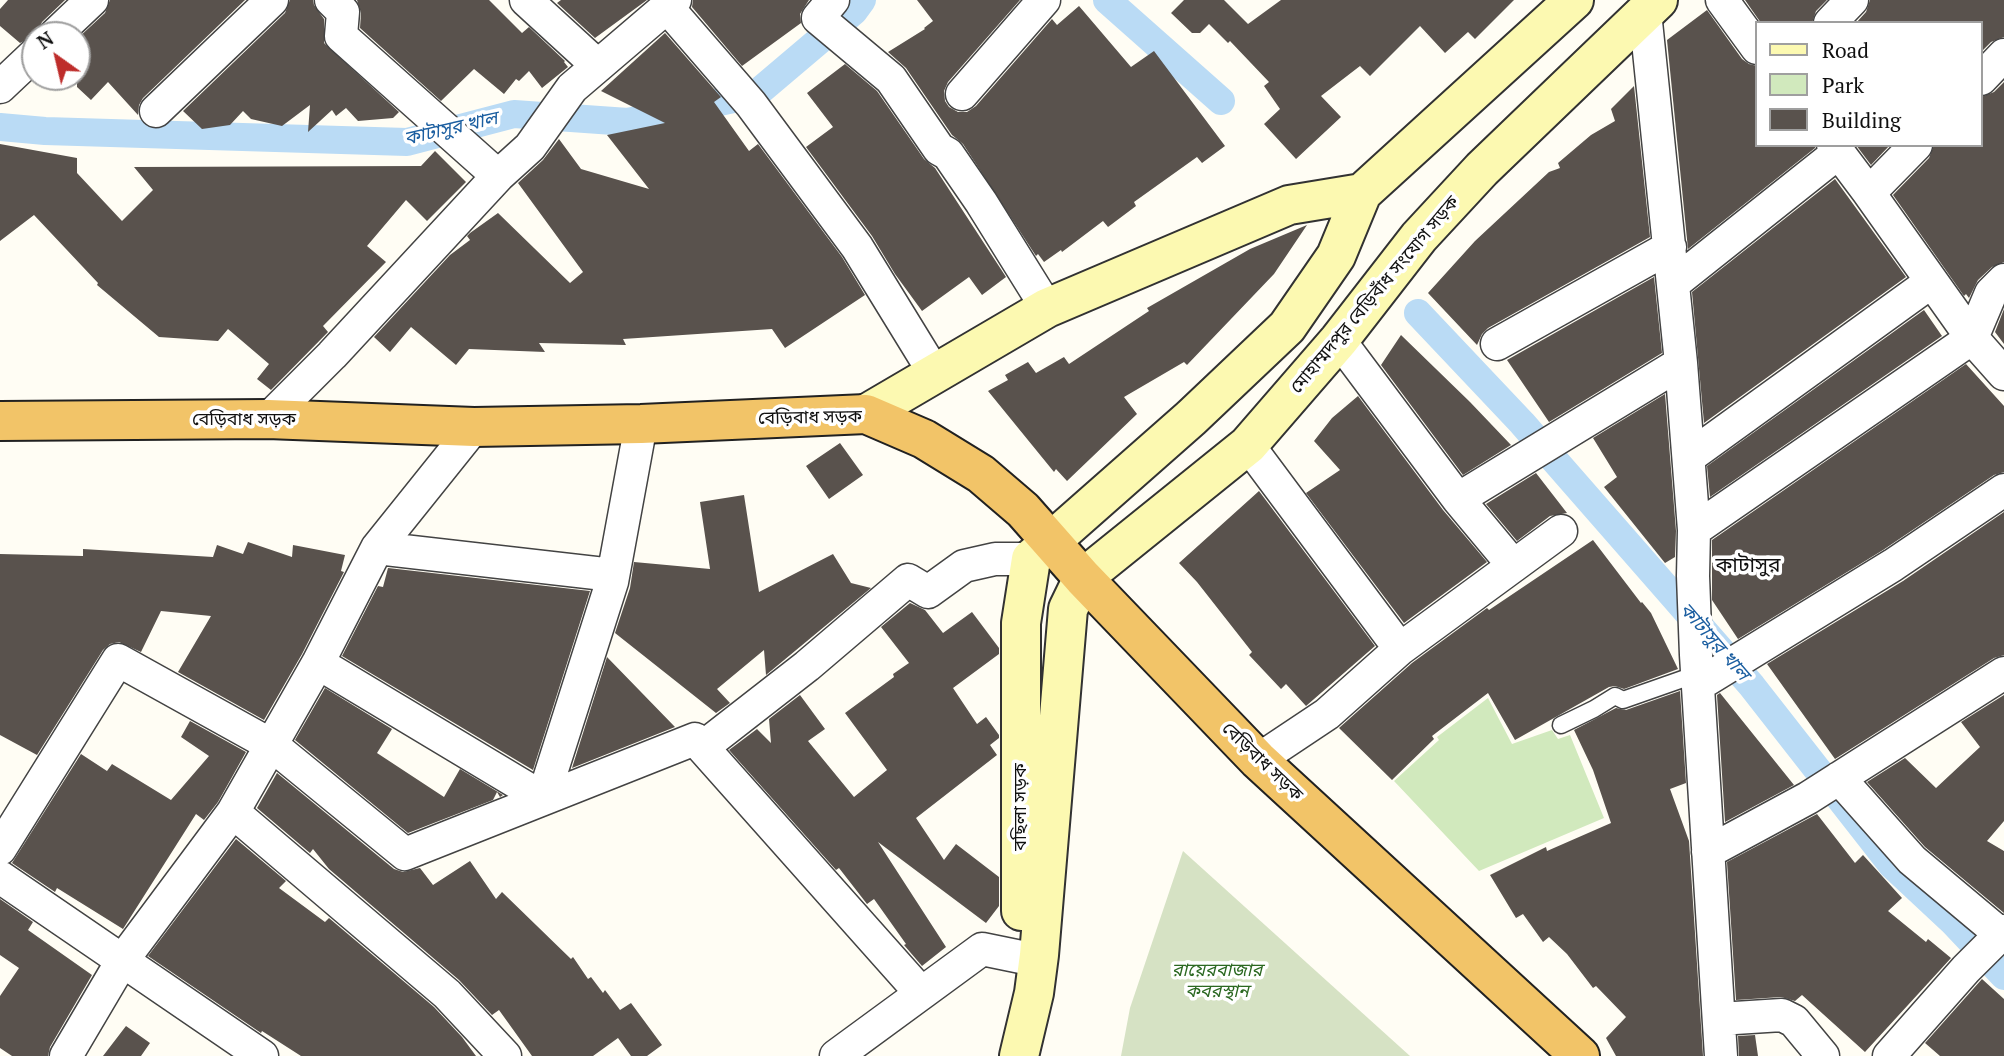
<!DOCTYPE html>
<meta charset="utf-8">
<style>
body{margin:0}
#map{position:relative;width:2004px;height:1056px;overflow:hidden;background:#fffdf4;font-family:"PT Serif",serif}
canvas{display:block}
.legend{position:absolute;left:1755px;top:21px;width:228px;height:126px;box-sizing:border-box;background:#fff;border:2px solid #9f9f9f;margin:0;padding:9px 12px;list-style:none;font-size:21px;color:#101010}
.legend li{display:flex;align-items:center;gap:14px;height:35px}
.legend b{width:35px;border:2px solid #9f9f9f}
.north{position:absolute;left:21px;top:21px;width:70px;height:70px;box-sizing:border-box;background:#fff;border:2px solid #9f9f9f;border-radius:50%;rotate:326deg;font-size:19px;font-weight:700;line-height:28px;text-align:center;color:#101010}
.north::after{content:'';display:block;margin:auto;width:24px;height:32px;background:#be2d2b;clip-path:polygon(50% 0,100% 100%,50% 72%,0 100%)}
</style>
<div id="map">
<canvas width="2004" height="1056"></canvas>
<ul class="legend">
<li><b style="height:9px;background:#fcf9b1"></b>Road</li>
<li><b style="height:19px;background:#d1e9bd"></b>Park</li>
<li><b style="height:19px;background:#59524d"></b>Building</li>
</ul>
<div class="north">N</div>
</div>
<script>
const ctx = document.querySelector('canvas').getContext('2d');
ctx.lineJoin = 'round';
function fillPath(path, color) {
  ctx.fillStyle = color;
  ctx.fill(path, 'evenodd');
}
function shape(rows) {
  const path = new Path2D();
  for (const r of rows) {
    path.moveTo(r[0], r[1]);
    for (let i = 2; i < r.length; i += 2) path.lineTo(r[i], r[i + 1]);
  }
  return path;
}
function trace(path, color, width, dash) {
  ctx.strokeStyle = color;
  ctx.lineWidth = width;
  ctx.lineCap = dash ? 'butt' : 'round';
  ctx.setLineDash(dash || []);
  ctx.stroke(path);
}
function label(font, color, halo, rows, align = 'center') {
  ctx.font = font + ' "PT Serif","Noto Sans Bengali",serif';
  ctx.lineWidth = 7;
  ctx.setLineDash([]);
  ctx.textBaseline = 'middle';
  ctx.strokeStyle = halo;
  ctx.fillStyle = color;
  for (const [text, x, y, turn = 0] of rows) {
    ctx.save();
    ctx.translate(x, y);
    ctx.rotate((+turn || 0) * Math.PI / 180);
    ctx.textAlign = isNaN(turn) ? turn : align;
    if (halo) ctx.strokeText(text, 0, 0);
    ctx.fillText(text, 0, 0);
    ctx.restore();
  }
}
const green = shape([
 [1488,698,1512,744,1552,730,1558,739,1570,735,1604,818,1479,871,1394,781,1439,740,1437,737]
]);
const cemetery = shape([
 [1183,851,1410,1056,1121,1056,1130,1008]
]);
const canal = shape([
 [1107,0,1221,101],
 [0,127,45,131,407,142,514,114,628,122,756,94,854,11,862,0],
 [1418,313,1522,423,1752,686,1892,865,1952,921,2004,976]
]);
const building = shape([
 [8,0,65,0,42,22,37,35,20,43,0,26,0,9],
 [110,0,245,0,143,98,139,105,138,115,108,82,91,100,77,87,77,39,105,13],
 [290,0,313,0,314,5,324,19,324,43,399,112,393,118,358,121,346,108,336,116,332,110,308,132,310,105,282,126,251,119,243,111,230,125,202,129,183,111,285,13],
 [357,0,489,0,522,33,529,27,565,61,564,62,568,67,542,88,529,71,519,81,516,79,504,94,474,69,441,101,360,28,361,13],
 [561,0,647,0,595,38,557,3],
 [693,0,809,0,800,14,801,23,742,66,692,7],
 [917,0,1020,0,948,82,944,91,945,101,949,107,958,112,967,112,976,106,1052,19,1057,25,1079,6,1131,67,1154,51,1225,146,1202,163,1197,157,1134,202,1136,206,1108,227,1103,221,1062,252,1061,250,1044,262,1038,254,1036,256,963,144,952,135,906,68,888,52,925,29,924,28,933,21],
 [1184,0,1224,0,1248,24,1281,0,1514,0,1475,39,1468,32,1445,53,1420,26,1370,76,1360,66,1321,96,1341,117,1296,159,1264,124,1280,109,1264,86,1269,82,1230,41,1228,43,1209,24,1200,33,1192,33,1171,13],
 [1745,0,1827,0,1816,11,1812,23,1761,23],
 [1870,0,2004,0,2004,37,1991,42,1981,52,1981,23,1856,23,1866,12],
 [1707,10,1742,59,1749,64,1757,66,1757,145,1815,145,1815,148,1688,249,1667,40],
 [665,33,721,97,714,102,749,151,758,144,842,257,865,295,785,348,772,329,623,339,626,345,539,343,545,352,469,349,456,365,411,327,390,352,374,337,450,255,470,240,467,236,470,233,498,213,570,283,583,272,518,183,543,160,559,139,581,169,649,189,607,135,665,123,601,91],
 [845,64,877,91,924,159,935,168,1006,277,982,295,969,277,922,311,895,274,872,236,806,147,833,127,807,93],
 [2004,82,2004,262,1992,267,1978,280,1969,298,1966,294,1964,296,1893,195,1929,158,1934,145,1981,145,1981,97,1994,92],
 [1634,86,1650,237,1488,328,1482,334,1477,345,1428,293,1475,241,1549,172,1560,168,1558,163,1591,135,1615,121,1611,109],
 [0,144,77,158,77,173,122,221,153,190,134,167,421,166,435,151,466,182,427,221,406,200,367,246,386,262,323,326,328,332,271,390,257,379,269,364,228,329,218,341,159,337,97,285,98,283,34,215,0,241],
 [1856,145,1890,145,1871,165],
 [1835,179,1906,277,1704,423,1692,292],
 [1307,225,1274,274,1187,365,1184,362,1124,397,1137,414,1067,481,1056,469,1054,472,988,391,1008,380,1005,375,1028,362,1036,373,1064,357,1069,364,1149,311,1147,308,1250,249],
 [1654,277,1662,353,1549,422,1507,360],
 [2004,309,2004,344,1995,332],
 [1924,310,1942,336,1710,497,1707,466],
 [1401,335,1470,402,1511,445,1463,475,1381,365],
 [1966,364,2004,406,2004,472,1994,475,1883,550,1738,639,1712,600,1712,540],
 [1665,394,1676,531,1675,557,1665,563,1604,487,1617,477,1593,438],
 [1358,396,1443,510,1487,562,1404,623,1306,493,1340,470,1314,441,1332,418],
 [840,443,863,475,829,499,806,466],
 [1536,473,1567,513,1550,516,1517,541,1486,504],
 [1259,491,1375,646,1306,706,1286,684,1281,689,1249,655,1252,652,1197,582,1179,563],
 [744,495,759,592,833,554,851,583,871,588,766,675,764,650,717,689,730,703,716,713,615,633,630,588,634,562,710,569,700,502],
 [2004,512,2004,655,1994,658,1835,759,1767,664,1903,581],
 [1593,540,1641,603,1642,602,1651,613,1678,669,1624,689,1615,686,1609,687,1515,740,1488,693,1432,736,1434,739,1392,780,1339,728,1412,663,1487,608,1489,610],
 [248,542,292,557,293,545,345,555,341,571,344,572,302,654,264,720,178,672,211,616,161,611,141,652,119,642,110,644,103,650,37,755,0,735,0,554,83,556,83,549,213,557,217,545,243,554],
 [388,568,590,591,533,770,342,656,378,586,383,587],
 [910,603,925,610,943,633,972,612,999,648,999,654,953,688,977,724,986,717,999,735,999,738,990,745,997,755,916,818,944,860,956,844,999,877,999,906,986,923,878,842,946,947,922,966,904,945,906,944,874,899,867,904,839,868,836,870,729,750,757,729,771,743,769,719,800,695,825,729,808,741,854,797,887,770,845,713,894,677,893,674,909,663,881,627],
 [607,657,675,727,572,768],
 [325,688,392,729,377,753,444,797,460,769,503,795,500,797,497,792,493,800,408,833,295,740],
 [1680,691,1686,783,1670,789,1689,841,1703,1056,1616,1056,1606,1038,1626,1017,1596,986,1593,988,1567,954,1549,937,1543,942,1523,914,1516,918,1490,875,1546,847,1547,851,1611,823,1593,770,1574,730,1616,708,1626,710],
 [1720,693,1794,785,1725,822,1717,695],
 [2004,695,2004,821,1987,841,2004,851,2004,913,1925,847,1867,782,1905,758,1936,788,1980,747,1961,722],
 [190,721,246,752,218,802,204,820,196,814,123,929,57,888,55,892,12,863,81,754,107,771,112,764,171,800,209,756,181,737],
 [277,773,394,869,403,872,420,868,433,885,470,861,496,899,502,892,571,959,573,957,588,979,591,977,603,993,605,990,620,1010,631,1003,662,1045,647,1056,631,1056,618,1038,593,1056,532,1056,499,1010,492,1015,459,980,329,869,313,849,310,853,257,808],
 [1817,814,1855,863,1863,855,1902,898,1888,911,1926,942,1928,939,1951,958,1865,1052,1802,995,1795,1001,1781,997,1736,1000,1727,862],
 [236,839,286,881,279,888,325,922,329,918,434,1007,462,1037,476,1056,301,1056,262,1031,261,1033,148,956],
 [0,899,33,922,28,930,92,975,50,1047,48,1056,12,1056,0,1048,0,996,19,968,0,955],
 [1982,979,2004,999,2004,1056,1940,1056,1925,1043],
 [126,1026,150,1043,141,1056,103,1056],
 [1755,1035,1758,1056,1739,1056,1738,1036]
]);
const service = shape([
 [1561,725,1594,709,1615,696,1623,700,1697,674]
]);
const minor = shape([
 [331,0,343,12,341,36,498,176],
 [526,0,598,66],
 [833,0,818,18,891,79,939,149,948,154,981,202,1047,308],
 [1722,0,1757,48],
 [667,7,751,104,857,247,935,374],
 [1645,12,1681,363,1694,530,1693,576,1696,655,1721,1056],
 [1830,23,1852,0],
 [55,35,92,0],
 [1981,79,2004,55],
 [0,87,35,54],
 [962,94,1044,0],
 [156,111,272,0],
 [1833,145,1869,193,1972,338,2004,374],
 [1869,193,1916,145],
 [1673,284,1839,152],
 [1339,340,1458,499,1513,565],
 [1497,344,1670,247],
 [268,419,332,355,498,176,530,147,572,88,675,0],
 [1248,445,1400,649],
 [1689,457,1931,282],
 [1458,499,1681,363],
 [1694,530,1972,338,1991,293,2004,280],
 [377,548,613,575],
 [318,663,543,798],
 [1698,685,1893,565,2004,490],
 [703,747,807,666,908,580,928,592,964,566,995,559,1031,559],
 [1258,760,1327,714,1400,649,1561,531],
 [1839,778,1912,860,2004,937],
 [543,798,612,582,641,424],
 [233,812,447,994,505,1056],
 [0,849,118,660,273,746,405,854,695,739,921,993],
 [1708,852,1808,798,2004,673],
 [0,877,262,1056],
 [1719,1019,1782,1015,1794,1021,1823,1056],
 [66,1056,122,961,233,812,318,663,377,548,474,427],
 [836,1056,982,949,1021,957],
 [1889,1056,1966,969,2004,931]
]);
const secondary = shape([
 [866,414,1047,308,1289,205,1362,193],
 [1021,911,1021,623,1031,559,1191,418,1287,327,1336,256,1362,193,1574,0],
 [1019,1056,1034,993,1039,955,1068,609,1083,578,1248,445,1339,340,1419,237,1482,169,1658,0]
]);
const trunk = shape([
 [0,421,268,419,474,427,641,424,866,414,924,439,981,474,1023,510,1083,578,1258,760,1580,1056]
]);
const streetNames = [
 ["মোহাম্মদপুর বেড়িবাঁধ সংযোগ সড়ক",1375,295,-50],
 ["বেড়িবাধ সড়ক",810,418,-1],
 ["বেড়িবাধ সড়ক",244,420],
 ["বেড়িবাধ সড়ক",1262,762,44],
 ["বছিলা সড়ক",1021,807,-90]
];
const parkNames = [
 ["রায়েরবাজার",1217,971],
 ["কবরস্থান",1217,992]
];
const waterNames = [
 ["কাটাসুর খাল",451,129,-13],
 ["কাটাসুর খাল",1714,642,49]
];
const quarterNames = [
 ["কাটাসুর",1748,566]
];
fillPath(green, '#d1e9bd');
fillPath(cemetery, '#d6e2c4');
trace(canal, '#badbf5', 28);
fillPath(building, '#59524d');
trace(service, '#434343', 19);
trace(minor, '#434343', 35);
trace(secondary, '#323232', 42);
trace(trunk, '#212121', 42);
trace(service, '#fff', 16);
trace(minor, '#fff', 32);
trace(secondary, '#fcf9b1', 38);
trace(trunk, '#f2c468', 38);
label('18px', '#101010', '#fff', streetNames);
label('italic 18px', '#2b6821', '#fff', parkNames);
label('italic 19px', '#1b5ea0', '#fff', waterNames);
label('21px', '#101010', '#fff', quarterNames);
</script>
